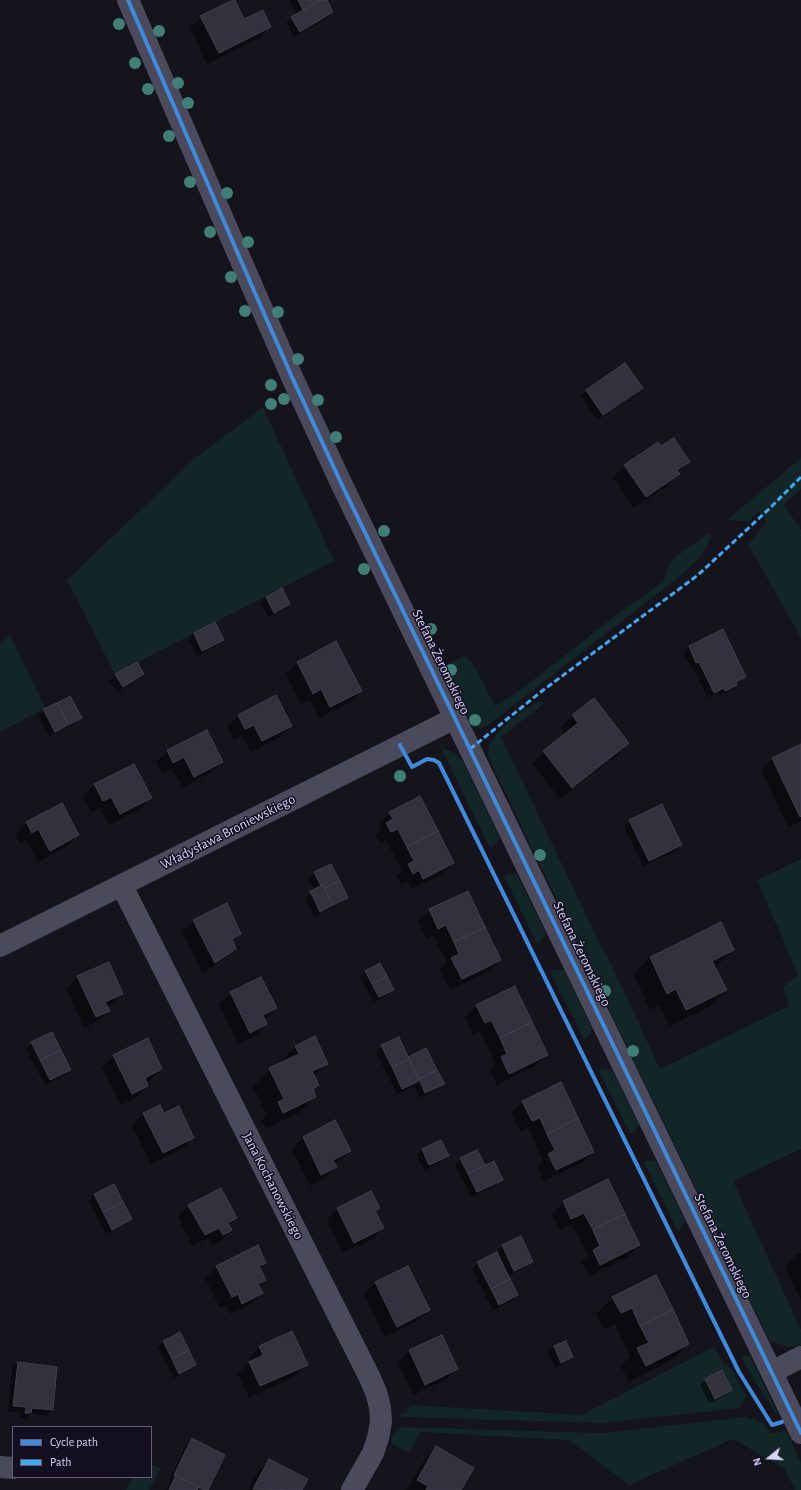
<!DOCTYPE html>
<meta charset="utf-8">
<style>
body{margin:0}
#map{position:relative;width:801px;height:1490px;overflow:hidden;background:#15131c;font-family:"Alegreya Sans",sans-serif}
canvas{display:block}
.legend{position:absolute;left:12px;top:1426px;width:140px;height:52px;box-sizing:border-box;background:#130f20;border:1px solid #635d78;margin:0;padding:5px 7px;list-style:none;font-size:12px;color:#dad2fb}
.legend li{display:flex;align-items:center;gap:8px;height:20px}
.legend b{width:20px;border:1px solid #635d78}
.north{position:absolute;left:749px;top:1438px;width:40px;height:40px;-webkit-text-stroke:3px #130f20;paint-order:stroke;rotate:252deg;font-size:11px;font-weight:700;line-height:16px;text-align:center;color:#dad2fb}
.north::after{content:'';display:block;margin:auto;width:14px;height:18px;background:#dad2fb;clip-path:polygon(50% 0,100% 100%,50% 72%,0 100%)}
</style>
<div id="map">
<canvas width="801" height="1490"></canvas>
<ul class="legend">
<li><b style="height:5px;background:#408adc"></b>Cycle path</li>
<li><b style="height:5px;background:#3fa9f5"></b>Path</li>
</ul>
<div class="north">N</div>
</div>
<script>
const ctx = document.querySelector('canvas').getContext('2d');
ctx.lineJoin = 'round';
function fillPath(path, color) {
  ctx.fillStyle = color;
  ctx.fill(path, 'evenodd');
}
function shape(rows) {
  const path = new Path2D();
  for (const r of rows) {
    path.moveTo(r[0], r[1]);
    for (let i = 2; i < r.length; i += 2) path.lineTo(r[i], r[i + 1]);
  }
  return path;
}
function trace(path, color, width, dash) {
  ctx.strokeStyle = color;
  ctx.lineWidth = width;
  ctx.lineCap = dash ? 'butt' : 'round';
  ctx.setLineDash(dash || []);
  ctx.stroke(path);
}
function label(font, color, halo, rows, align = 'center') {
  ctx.font = font + ' "Alegreya Sans",sans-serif';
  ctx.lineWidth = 3;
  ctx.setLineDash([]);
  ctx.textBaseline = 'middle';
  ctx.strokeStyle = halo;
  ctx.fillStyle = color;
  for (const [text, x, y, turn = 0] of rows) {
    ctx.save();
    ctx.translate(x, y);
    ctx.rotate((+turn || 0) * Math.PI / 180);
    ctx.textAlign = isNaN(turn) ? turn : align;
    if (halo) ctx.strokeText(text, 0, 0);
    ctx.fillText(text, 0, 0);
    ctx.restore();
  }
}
const green = shape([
 [263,407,334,561,115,674,67,580,195,458],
 [801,458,801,489,784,505,801,530,801,638,748,544,767,522,759,512,749,521,736,521,728,519],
 [710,532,711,537,702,555,684,573,491,723,480,729,473,727,444,666,464,656,472,662,495,706,519,691,620,612,652,590,664,580,670,561],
 [10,635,45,708,0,732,0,644],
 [539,701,545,703,501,737,604,952,606,953,660,1069,789,1006,783,987,798,975,757,880,801,859,801,1149,733,1181,801,1330,801,1345,799,1346,788,1347,770,1341,624,1041,488,756,489,746,496,734,510,720],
 [441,748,455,753,463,762,500,838,494,846,490,848],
 [508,874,517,874,546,934,540,942,537,944,504,876],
 [554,970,564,970,593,1030,588,1037,584,1039,550,971],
 [603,1068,612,1069,639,1125,634,1132,630,1134,599,1071],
 [647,1160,656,1161,685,1221,681,1228,677,1230,644,1162],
 [714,1347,725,1365,728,1364,747,1396,739,1408,602,1423,402,1417,397,1413,406,1413,410,1405,581,1415],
 [741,1356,750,1356,778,1414,776,1414,746,1367],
 [746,1417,764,1423,770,1434,786,1430,801,1462,801,1490,795,1490,785,1469,733,1439,629,1485,569,1440,421,1432,409,1453,391,1443,393,1434,401,1427,602,1433],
 [151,1464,161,1468,149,1490,126,1490,133,1477,151,1477]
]);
const shadow = shape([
 [289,0,326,0,332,12,327,18,294,37,286,23,297,15],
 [201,17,243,20,270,26,259,38,207,64,190,28],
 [641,388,636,394,597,420,581,396,586,391],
 [661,448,689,462,678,473,679,474,667,486,634,508,613,477,625,466],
 [282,589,289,604,284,609,268,617,261,603,266,597],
 [215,623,222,639,217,645,197,656,189,639,194,634],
 [723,630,745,677,730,690,720,695,718,692,708,698,693,667,691,668,684,653,689,647],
 [297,662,361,691,349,703,319,718,310,700,301,704,286,674],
 [143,674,137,680,117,692,110,681,116,675],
 [276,696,291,726,279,737,251,752,242,735,234,740,227,727,238,716],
 [594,699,628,743,617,755,560,799,532,763,544,752,566,734,561,727,572,716],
 [44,710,80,718,75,723,49,736,38,716],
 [206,731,222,762,210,773,183,787,172,768,162,773,156,762,167,751],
 [801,745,801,821,788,827,761,770,772,759],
 [134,765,151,798,139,809,109,825,100,808,91,812,83,797,94,785],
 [62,804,78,835,67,847,38,862,26,840,20,843,15,835,26,823],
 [390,813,453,863,442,874,411,889,407,881,401,884,397,876,402,871,386,840,380,843,376,835,381,830,379,824],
 [630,820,681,845,676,851,643,866,624,826],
 [315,873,347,898,341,903,314,917,305,898,315,890,309,879],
 [430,910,500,960,489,971,450,990,440,970,447,963,434,936,427,939,418,922],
 [488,966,488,968,458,982,457,980],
 [194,921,240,934,232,942,235,948,223,960,203,973,182,932],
 [733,950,715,967,726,990,709,1007,669,1026,660,1005,650,1010,634,974,650,957],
 [366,972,393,990,387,995,373,1002,360,977],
 [78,977,122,993,111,1005,107,1007,109,1011,97,1022,84,1028,66,988],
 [231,993,276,1008,264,1020,266,1024,255,1036,238,1043,219,1004],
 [477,1006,546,1055,535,1066,497,1085,490,1069,495,1064,489,1050,480,1031,473,1034,465,1017],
 [32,1043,70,1070,64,1076,45,1085,26,1049],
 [296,1046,326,1064,313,1077,317,1085,312,1090,315,1097,298,1113,266,1128,262,1120,267,1115,253,1086,270,1069,280,1064,279,1063],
 [382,1046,408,1058,426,1049,444,1083,438,1089,420,1098,414,1086,397,1094,376,1052],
 [114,1056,161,1069,150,1081,146,1083,147,1086,136,1098,121,1105,102,1067],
 [523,1102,593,1151,581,1163,544,1181,537,1166,543,1160,528,1128,521,1132,511,1113],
 [144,1114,164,1114,193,1137,182,1149,151,1164,132,1125],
 [304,1138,350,1151,338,1162,334,1164,336,1167,324,1179,310,1186,292,1149],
 [441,1141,448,1156,442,1161,424,1170,417,1155,422,1150],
 [477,1151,484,1167,502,1179,496,1185,472,1197,455,1165,461,1159],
 [608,1180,639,1245,628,1257,589,1276,582,1262,588,1256,572,1224,560,1230,552,1214,564,1202],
 [113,1185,131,1219,125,1224,106,1234,89,1201,94,1195],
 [189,1205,236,1218,228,1225,231,1230,219,1242,212,1246,208,1238,193,1246,178,1217],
 [338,1208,378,1208,375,1212,383,1228,371,1240,343,1253,327,1220],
 [521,1238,532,1261,526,1267,507,1276,517,1295,512,1300,493,1310,472,1269,478,1263,497,1253,497,1252,502,1246],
 [801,1253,801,1300,785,1267,796,1255],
 [265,1262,259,1268,265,1280,259,1286,262,1293,251,1304,231,1314,226,1305,220,1308,205,1278,217,1266],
 [408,1267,429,1310,417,1321,385,1337,364,1294,375,1283],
 [656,1276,688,1344,671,1360,629,1382,621,1366,630,1356,615,1324,604,1329,596,1314,613,1298],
 [442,1336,457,1369,445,1380,413,1395,398,1363,409,1351],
 [163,1342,195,1365,189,1370,174,1378,158,1347],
 [566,1342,572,1357,567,1362,555,1368,548,1353,554,1347],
 [260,1347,306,1364,295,1376,249,1397,238,1374,250,1362,249,1359],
 [18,1363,52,1410,46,1415,30,1414,25,1418,20,1418,21,1413,8,1411,12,1369],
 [706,1380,731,1390,725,1396,709,1403,700,1385],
 [192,1440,207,1490,167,1490,171,1481,169,1480,187,1445],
 [436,1447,460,1490,407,1490,425,1459],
 [270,1460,306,1479,301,1490,248,1490,258,1471]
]);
const building = shape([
 [233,0,235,0,244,19,263,10,271,27,219,53,200,16,233,0],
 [298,0,321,0,303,10,298,0],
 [321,0,327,0,333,12,300,32,291,17,321,0],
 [625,363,643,388,603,415,586,390,625,363],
 [674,438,690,462,677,470,680,474,646,497,624,465,658,442,661,446,674,438],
 [282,588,290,604,274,613,266,597,282,588],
 [215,622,224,640,202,651,194,633,215,622],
 [723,629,746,677,736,682,737,685,725,691,724,688,714,693,699,662,696,663,689,646,723,629],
 [336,641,362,691,330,707,321,689,313,694,297,662,336,641],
 [137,662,144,674,123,687,115,674,137,662],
 [276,695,292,726,262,741,254,725,245,729,238,715,276,695],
 [70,696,82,718,68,725,57,703,70,696],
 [594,698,629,743,572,788,543,751,578,723,572,715,594,698],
 [57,703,68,725,55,732,43,709,57,703],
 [207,730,223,762,194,777,184,757,173,763,167,750,207,730],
 [801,744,801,816,800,817,772,758,801,744],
 [134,764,152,798,120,814,111,797,103,801,94,784,134,764],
 [420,796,438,831,407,847,398,829,391,832,386,823,393,819,389,812,420,796],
 [62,803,79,835,50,851,38,829,32,833,26,822,62,803],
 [662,804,682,845,649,861,629,820,662,804],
 [438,831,454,863,423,879,419,870,413,874,408,864,414,861,407,847,438,831],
 [331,864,340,881,325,888,323,885,321,886,314,872,331,864],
 [340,881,348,898,333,905,325,888,340,881],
 [323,885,333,905,320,912,310,891,323,885],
 [468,891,485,927,454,942,446,925,438,929,429,909,468,891],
 [227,903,241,934,232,939,236,949,215,963,193,920,227,903],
 [721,922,734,950,712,961,727,990,686,1010,676,989,667,994,650,957,721,922],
 [485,927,501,960,462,979,451,958,459,954,454,942,485,927],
 [109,962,123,994,105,1002,110,1011,96,1017,77,976,109,962],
 [380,963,387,976,372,984,365,971,380,963],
 [387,976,394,990,379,997,372,984,387,976],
 [261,977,277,1008,263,1015,267,1024,250,1033,230,992,261,977],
 [515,986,532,1022,500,1038,491,1020,485,1023,476,1005,515,986],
 [532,1022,548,1055,509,1074,501,1057,507,1054,500,1038,532,1022],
 [52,1032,61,1050,40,1060,31,1042,52,1032],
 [315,1036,328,1064,312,1071,319,1085,313,1089,316,1097,283,1113,278,1102,284,1099,269,1068,299,1054,295,1046,315,1036],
 [399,1037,409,1059,392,1067,381,1045,399,1037],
 [148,1038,162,1069,145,1078,148,1086,132,1094,113,1055,148,1038],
 [426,1048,437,1070,419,1079,408,1057,426,1048],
 [61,1050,71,1070,50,1080,40,1060,61,1050],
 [409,1059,419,1081,402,1089,392,1067,409,1059],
 [437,1070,445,1084,425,1093,419,1079,437,1070],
 [561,1082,578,1118,547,1134,540,1118,532,1121,522,1101,561,1082],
 [160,1105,164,1113,179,1106,194,1138,163,1153,143,1113,160,1105],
 [578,1118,594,1152,556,1170,548,1154,555,1150,547,1134,578,1118],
 [335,1120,351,1151,333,1160,337,1167,321,1175,303,1137,335,1120],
 [441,1140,449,1156,429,1165,422,1149,441,1140],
 [477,1150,485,1165,468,1174,460,1158,477,1150],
 [494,1161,503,1180,477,1192,468,1174,494,1161],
 [608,1179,625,1214,593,1230,584,1213,571,1219,563,1201,608,1179],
 [114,1184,123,1202,103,1212,94,1194,114,1184],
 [221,1188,237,1218,228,1223,232,1230,223,1235,219,1228,205,1235,188,1205,221,1188],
 [371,1191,380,1208,375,1211,384,1228,354,1243,337,1208,371,1191],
 [123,1202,132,1219,112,1230,103,1212,123,1202],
 [625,1214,640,1245,600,1265,593,1250,600,1246,593,1230,625,1214],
 [521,1236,533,1262,514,1271,502,1245,521,1236],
 [258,1245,266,1263,259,1266,266,1280,258,1284,263,1293,242,1304,238,1294,232,1297,216,1266,258,1245],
 [497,1252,510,1279,491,1289,477,1262,497,1252],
 [408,1266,430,1310,397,1327,375,1282,408,1266],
 [656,1275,673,1309,640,1326,632,1308,621,1313,612,1297,656,1275],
 [510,1279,518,1295,499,1305,491,1289,510,1279],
 [673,1309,689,1344,646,1366,637,1348,649,1343,640,1326,673,1309],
 [292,1331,308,1365,260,1386,249,1362,263,1355,259,1346,292,1331],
 [180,1332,189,1350,172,1359,163,1341,180,1332],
 [442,1335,458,1369,425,1385,409,1350,442,1335],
 [566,1341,573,1357,561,1363,554,1346,566,1341],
 [189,1350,196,1365,179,1374,172,1359,189,1350],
 [18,1362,57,1367,53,1410,32,1408,31,1413,25,1413,26,1407,13,1406,18,1362],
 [722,1370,732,1390,715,1399,705,1379,722,1370],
 [192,1438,225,1455,208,1490,204,1490,174,1475,192,1438],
 [436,1446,474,1468,461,1490,426,1490,428,1486,417,1480,436,1446],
 [269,1459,308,1479,302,1490,253,1489,269,1459],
 [176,1475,199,1487,197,1490,169,1490,176,1475]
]);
const minor = shape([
 [128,0,255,293,292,377,342,485,801,1433],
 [122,886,369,1376,376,1392,380,1407,381,1422,378,1438,373,1453,352,1490],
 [0,946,455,718],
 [772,1372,801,1357],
 [0,1467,13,1468]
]);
const quiet = shape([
 [470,749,542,691,698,575,769,509,801,477]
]);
const cycleway = shape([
 [128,0,255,293,292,377,342,485,801,1433],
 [400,745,412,767,427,759,434,760,439,763,739,1372,772,1425,782,1422]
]);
const trees = [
 [119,24],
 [159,31],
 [135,63],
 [178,83],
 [148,89],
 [188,103],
 [169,136],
 [190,182],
 [227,193],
 [210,232],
 [248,242],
 [231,277],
 [245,311],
 [278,312],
 [298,359],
 [271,385],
 [284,399],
 [318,400],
 [271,404],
 [336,437],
 [384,531],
 [364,569],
 [431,629],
 [451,670],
 [475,720],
 [400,776],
 [540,855],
 [605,991],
 [633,1051]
];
const streetNames = [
 ["Stefana Żeromskiego",441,662,64],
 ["Władysława Broniewskiego",228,832,-27],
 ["Stefana Żeromskiego",582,954,64],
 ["Jana Kochanowskiego",273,1186,63],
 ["Stefana Żeromskiego",723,1246,64]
];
fillPath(green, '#122527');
fillPath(shadow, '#0007');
fillPath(building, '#34313e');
trace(building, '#423e4f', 1);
trace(minor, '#4b495c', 22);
trace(quiet, '#3fa9f5', 3, [6, 3]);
trace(cycleway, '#408adc', 4);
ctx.fillStyle = '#407e77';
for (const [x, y] of trees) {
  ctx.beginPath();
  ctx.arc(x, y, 6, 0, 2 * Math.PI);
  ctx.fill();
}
label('14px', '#dad2fb', '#130f20', streetNames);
</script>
